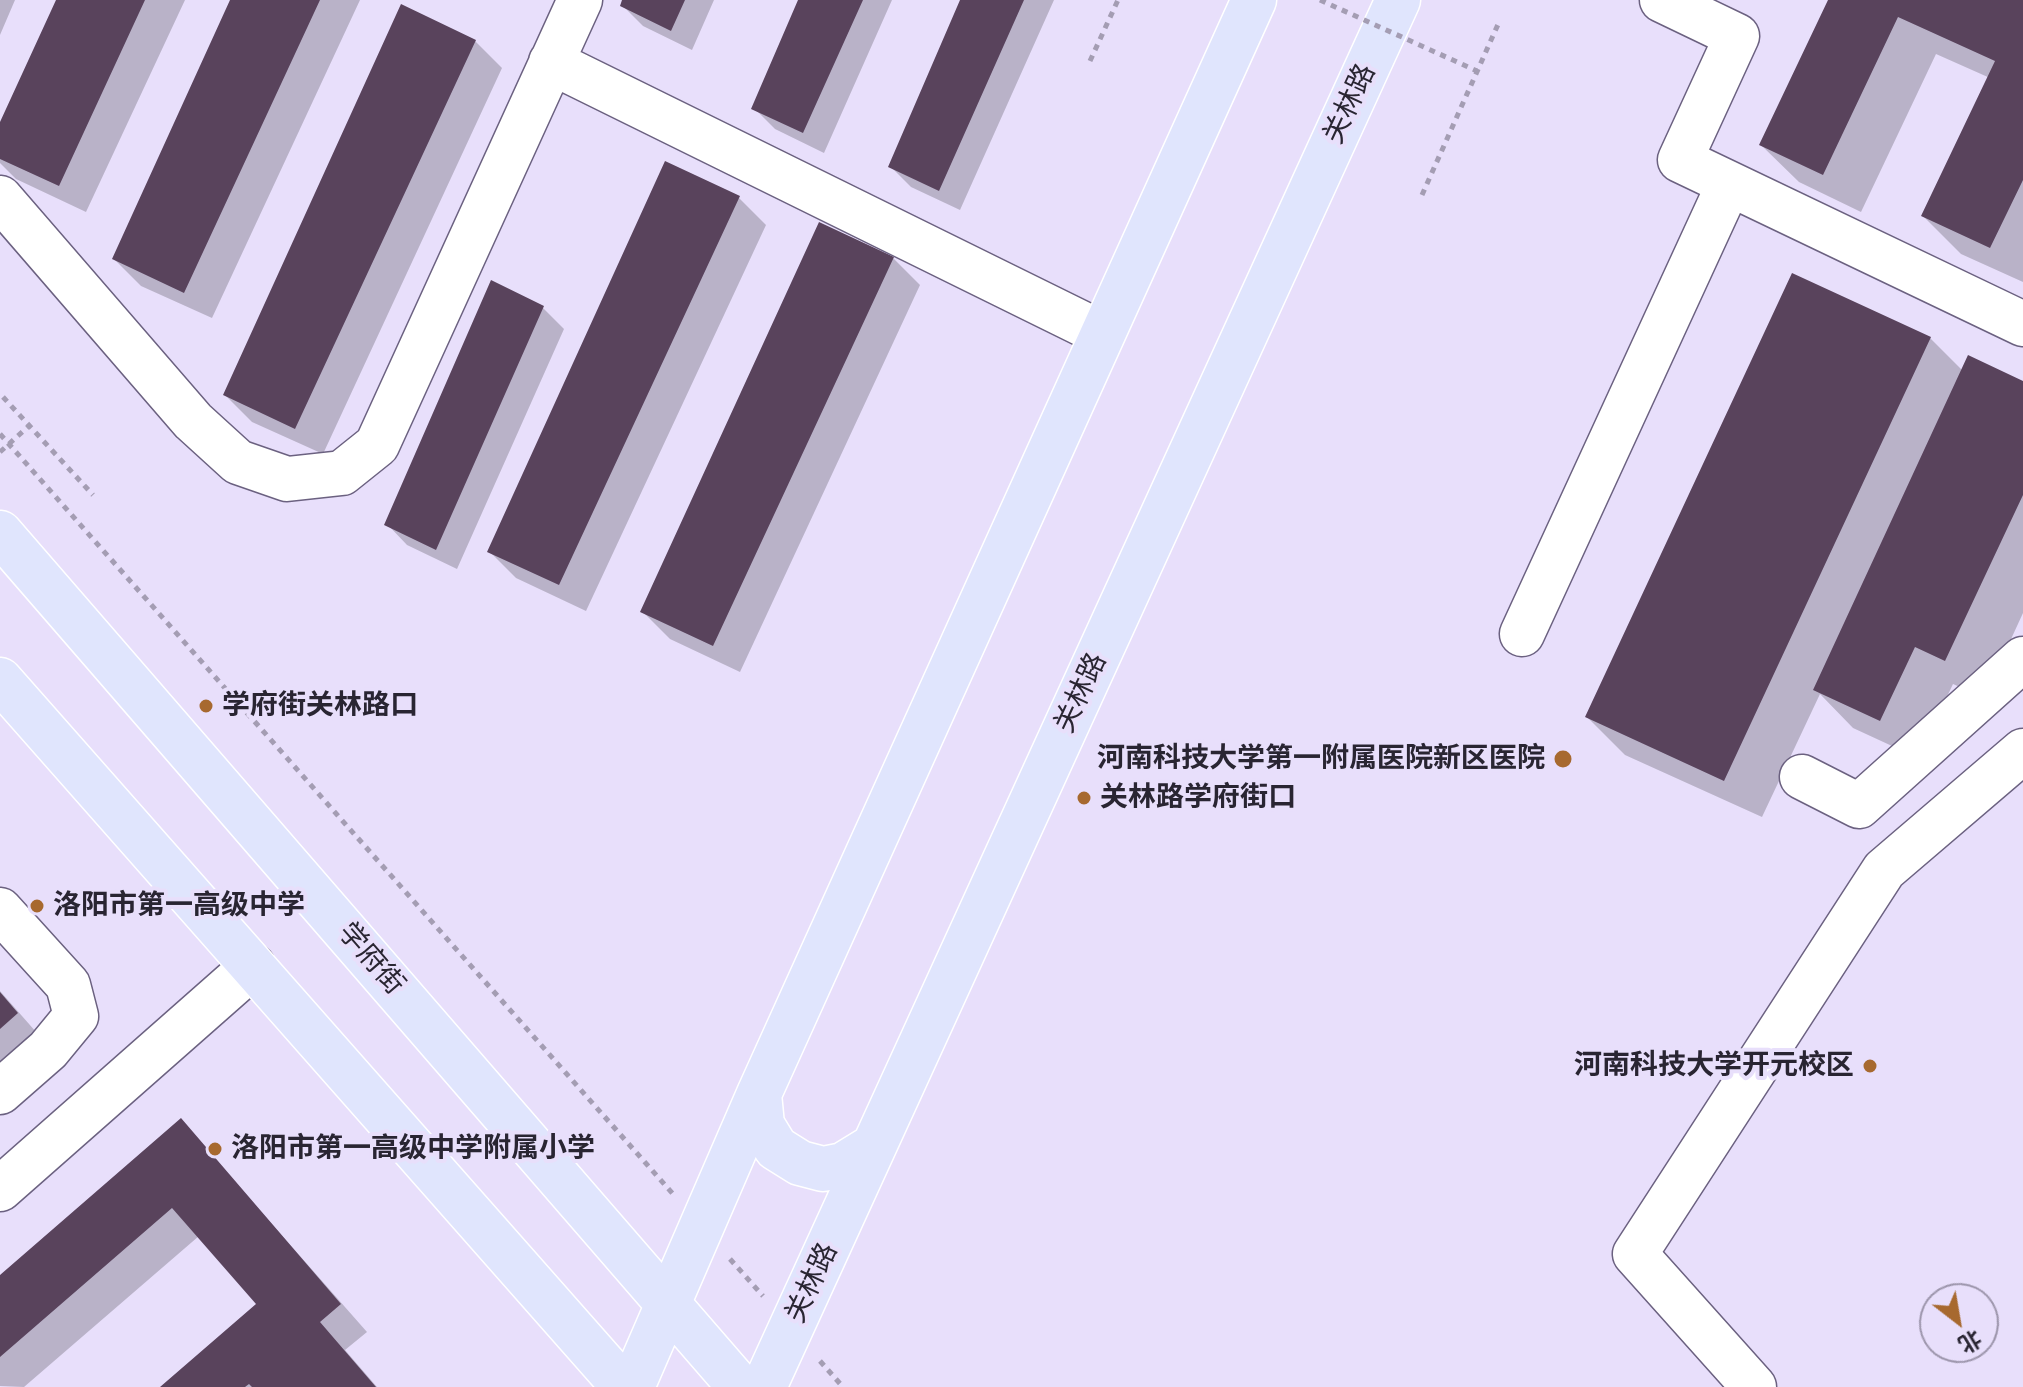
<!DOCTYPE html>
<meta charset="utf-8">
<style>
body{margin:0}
#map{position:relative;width:2023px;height:1387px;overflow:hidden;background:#e8dffb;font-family:"IBM Plex Serif","Noto Sans SC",serif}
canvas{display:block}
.north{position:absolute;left:1919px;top:1283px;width:80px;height:80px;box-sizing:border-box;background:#e8dffb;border:2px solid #9c95ab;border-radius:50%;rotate:149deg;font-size:22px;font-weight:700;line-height:32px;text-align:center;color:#292532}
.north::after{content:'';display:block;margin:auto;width:28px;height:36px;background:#a7692f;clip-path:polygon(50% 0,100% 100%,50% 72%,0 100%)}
</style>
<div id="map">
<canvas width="2023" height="1387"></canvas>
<div class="north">北</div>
</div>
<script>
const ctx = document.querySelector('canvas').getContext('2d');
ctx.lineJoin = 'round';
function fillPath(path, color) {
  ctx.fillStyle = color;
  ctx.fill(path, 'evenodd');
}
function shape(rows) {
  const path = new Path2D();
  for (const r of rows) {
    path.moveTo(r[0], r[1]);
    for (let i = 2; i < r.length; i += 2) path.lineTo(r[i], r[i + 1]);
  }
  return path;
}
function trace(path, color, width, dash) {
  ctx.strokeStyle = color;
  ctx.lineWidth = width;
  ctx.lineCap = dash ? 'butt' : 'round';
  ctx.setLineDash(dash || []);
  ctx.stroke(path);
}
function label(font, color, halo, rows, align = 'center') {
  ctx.font = font + ' "IBM Plex Serif","Noto Sans SC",serif';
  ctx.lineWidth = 8;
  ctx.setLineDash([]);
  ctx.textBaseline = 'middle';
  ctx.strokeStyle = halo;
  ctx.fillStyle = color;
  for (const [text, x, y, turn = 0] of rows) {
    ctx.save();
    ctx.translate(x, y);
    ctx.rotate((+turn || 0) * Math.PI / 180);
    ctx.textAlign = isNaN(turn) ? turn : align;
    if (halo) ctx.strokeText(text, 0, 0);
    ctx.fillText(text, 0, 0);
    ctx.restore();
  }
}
const shadow = shape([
 [0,0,15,0,0,35],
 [58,0,185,0,86,212,16,179,0,163,0,127],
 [232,0,360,0,212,318,141,286,114,259],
 [624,0,714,0,692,50,643,26,622,5],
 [801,0,892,0,824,153,775,129,754,108],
 [962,0,1054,0,960,210,911,187,890,166],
 [1830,0,2023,0,2023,282,1961,254,1923,216,1990,78,1936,54,1861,212,1799,182,1761,145],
 [475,41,502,68,323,454,252,422,225,395],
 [739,198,766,225,586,611,516,578,489,551],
 [893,258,920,285,740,672,670,639,643,612],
 [492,282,543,308,564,329,457,569,407,545,387,524],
 [1930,338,1963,371,2023,383,2023,613,1984,698,1953,684,1918,758,1853,728,1820,694,1762,817,1625,755,1587,717],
 [0,991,44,1041,0,1080],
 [181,1121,367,1332,345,1350,377,1387,163,1387,258,1305,199,1236,24,1387,0,1386,0,1277]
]);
const building = shape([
 [56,0,145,0,59,186,0,159,0,122],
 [230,0,320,0,184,293,112,259],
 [622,0,685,0,671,31,620,6],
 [798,0,863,0,803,133,751,109],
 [960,0,1024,0,939,191,888,167],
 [1828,0,2023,0,2023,180,1990,248,1921,216,1995,61,1898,17,1823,175,1759,145],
 [401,4,476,40,295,429,223,395],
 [665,161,740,196,559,585,487,552],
 [819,222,894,257,713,646,640,612],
 [1792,273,1931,337,1724,781,1585,717],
 [491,280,544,306,436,550,384,525],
 [1968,355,2023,381,2023,495,1945,661,1915,647,1880,721,1813,690],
 [0,992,18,1013,0,1029],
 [181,1118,341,1304,320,1322,376,1387,252,1387,249,1384,245,1387,160,1387,256,1304,172,1208,0,1357,0,1275]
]);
const path = shape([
 [1090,61,1118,0],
 [1422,195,1500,20],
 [3,397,93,495],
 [0,434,673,1194],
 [730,1259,763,1296],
 [820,1361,843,1387]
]);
const minor = shape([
 [1662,0,1737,36,1680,160,2023,324],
 [551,62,1101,333],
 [0,198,193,421,238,462,287,479,342,473,377,445,580,0],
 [1522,634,1729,184],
 [1802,777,1859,806,2023,659],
 [0,910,68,985,76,1016,48,1050,0,1092],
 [0,1189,253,966],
 [1754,1387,1635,1254,1884,870,2023,751]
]);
const major = shape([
 [0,533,740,1387],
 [0,680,624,1387],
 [759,1094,762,1125,776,1148,800,1163,823,1169,843,1165,874,1146],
 [632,1387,759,1094,1254,0],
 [764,1387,1398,0]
]);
const pathBridge = shape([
 [1320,0,1477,71],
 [0,452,29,426]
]);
const markers = [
 [206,706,8,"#a7692f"],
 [1563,759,10,"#a7692f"],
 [1084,798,8,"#a7692f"],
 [37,906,8,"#a7692f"],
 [1870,1066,8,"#a7692f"],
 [215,1149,8,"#a7692f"]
];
const streetNames = [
 ["关林路",1350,104,-65],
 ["关林路",1081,693,-65],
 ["学府街",371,959,49],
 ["关林路",812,1283,-65]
];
const poiNames = [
 ["学府街关林路口",222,706],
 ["河南科技大学第一附属医院新区医院",1545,759,"right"],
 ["关林路学府街口",1100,798],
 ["洛阳市第一高级中学",53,906],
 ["河南科技大学开元校区",1854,1066,"right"],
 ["洛阳市第一高级中学附属小学",231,1149]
];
fillPath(shadow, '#0003');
fillPath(building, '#59435c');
trace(minor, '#6b6180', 47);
trace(major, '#fff', 47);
trace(path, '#a49db3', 5, [6, 6]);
trace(minor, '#fff', 44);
trace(major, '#e0e5fd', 44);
trace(pathBridge, '#a49db3', 5, [6, 6]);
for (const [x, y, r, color] of markers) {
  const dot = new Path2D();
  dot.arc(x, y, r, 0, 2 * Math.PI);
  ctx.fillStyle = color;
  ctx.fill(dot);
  trace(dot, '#e8dffb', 3);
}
label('28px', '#292532', '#e8dffb', streetNames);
label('bold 28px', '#292532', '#e8dffb', poiNames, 'left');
</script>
